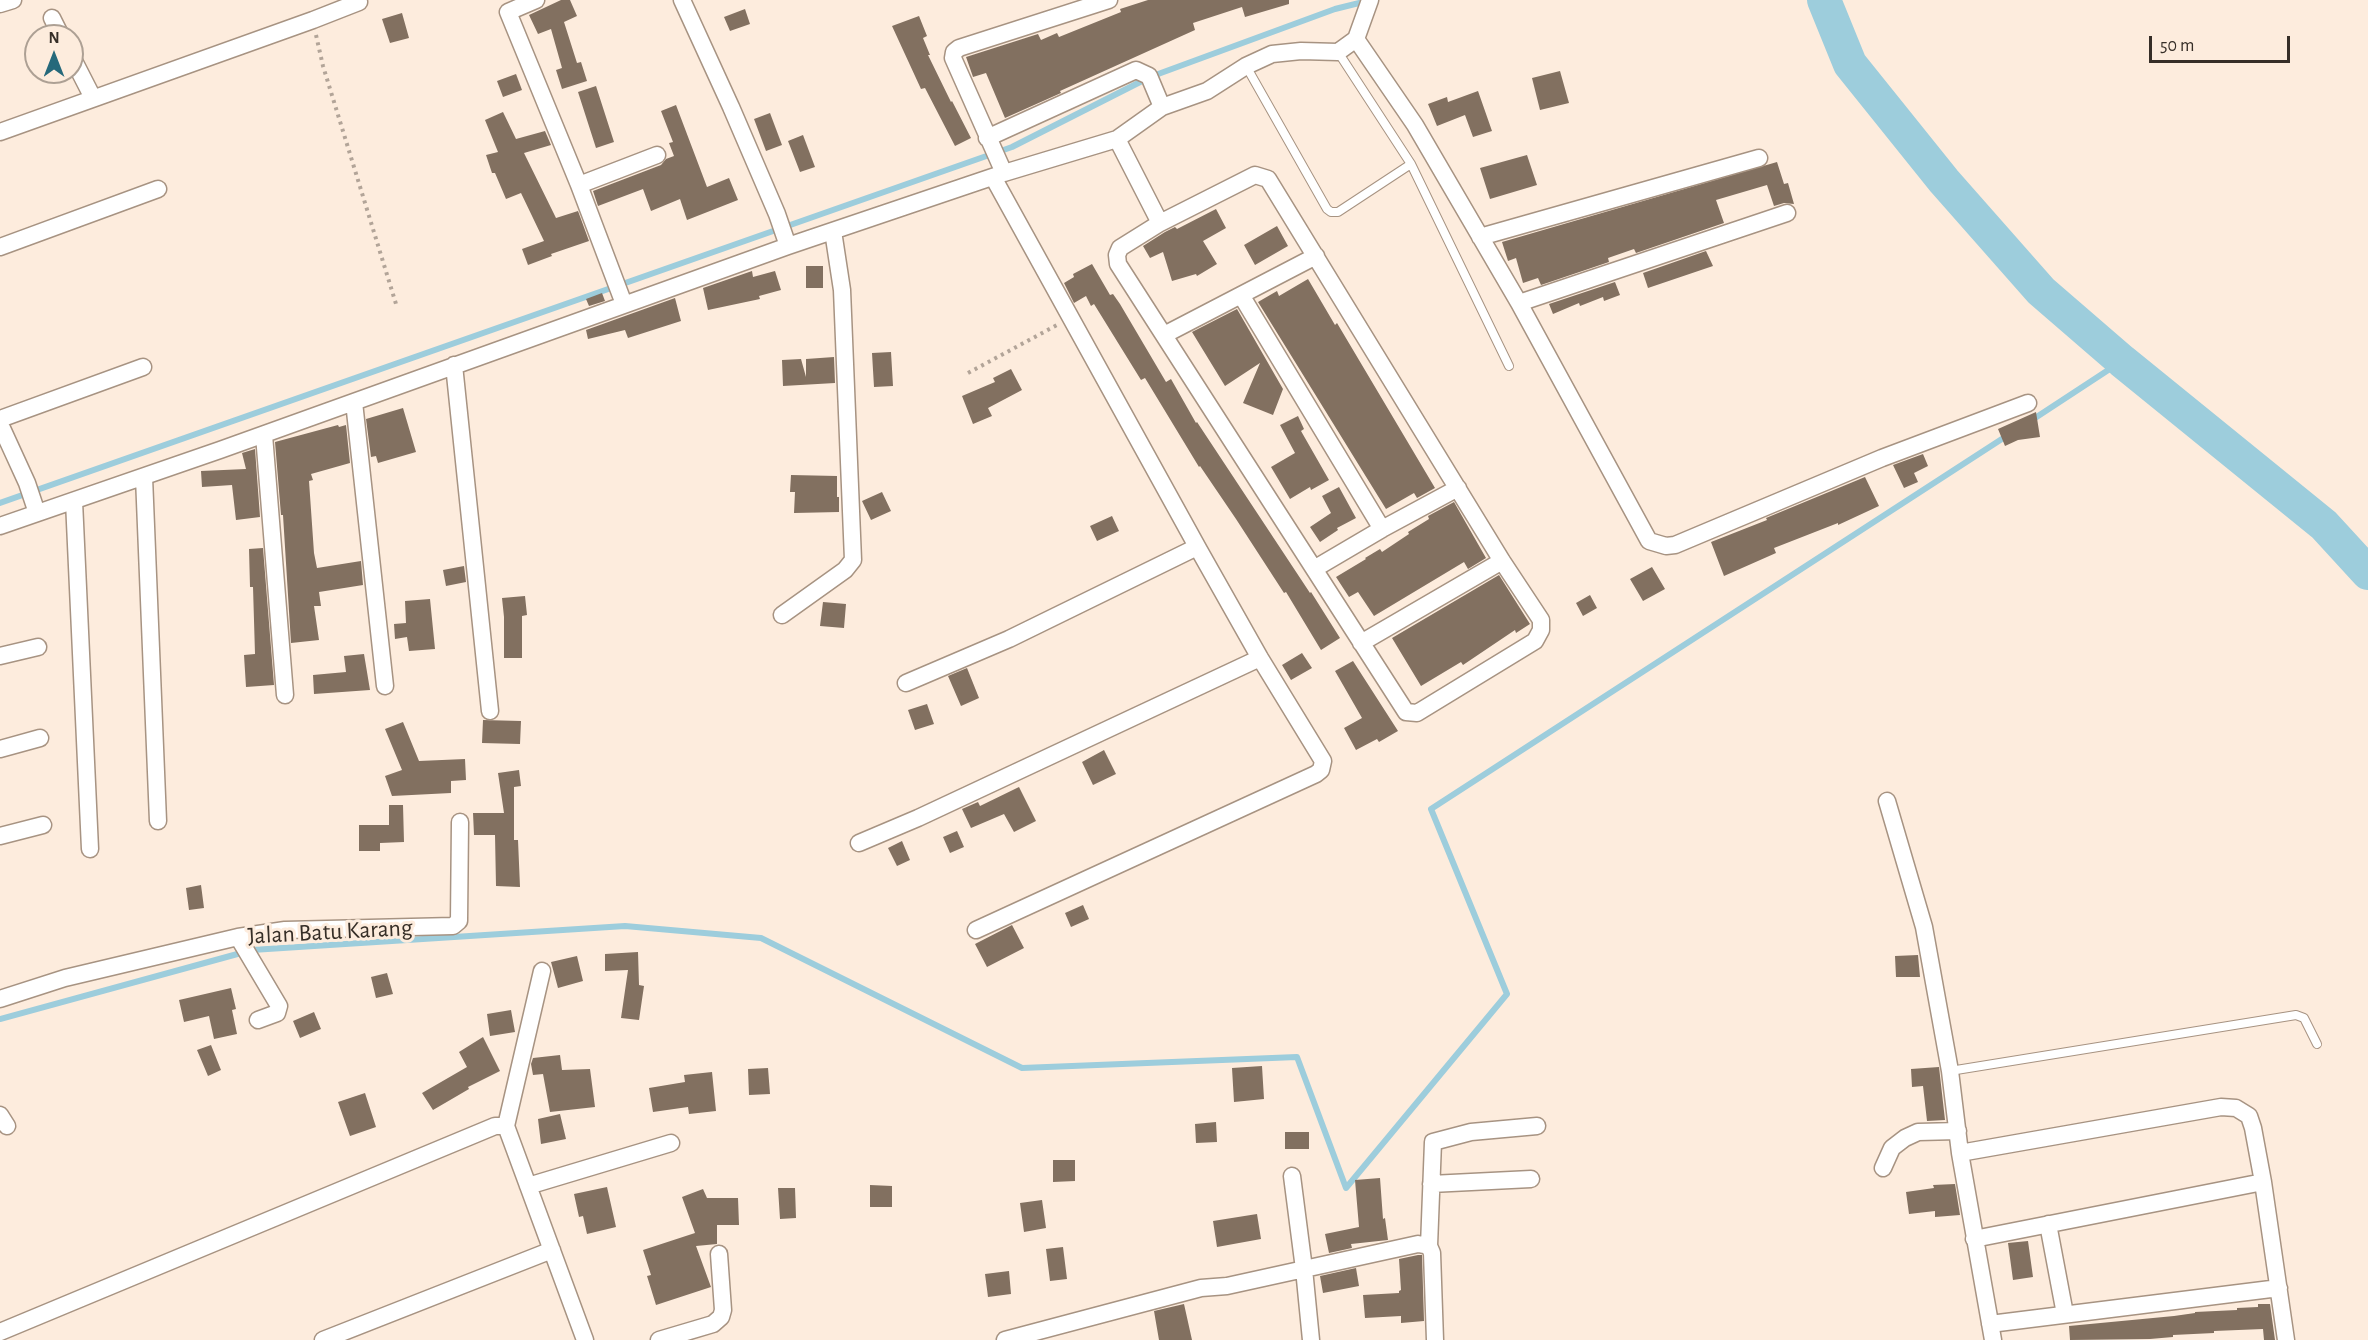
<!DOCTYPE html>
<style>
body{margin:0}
#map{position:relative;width:2368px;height:1340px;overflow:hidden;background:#fdecdd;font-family:"Alegreya Sans",sans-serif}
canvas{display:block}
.north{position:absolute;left:24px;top:24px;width:60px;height:60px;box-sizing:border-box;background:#fdecdd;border:2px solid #ada094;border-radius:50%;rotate:0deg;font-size:16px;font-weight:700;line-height:24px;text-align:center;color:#362e27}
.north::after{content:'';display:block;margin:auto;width:21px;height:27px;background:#26697b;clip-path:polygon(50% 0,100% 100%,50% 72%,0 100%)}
.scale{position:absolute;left:2149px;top:36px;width:141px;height:27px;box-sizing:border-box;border:3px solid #362e27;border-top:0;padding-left:8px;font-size:18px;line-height:21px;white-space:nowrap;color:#362e27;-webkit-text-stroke:4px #fdecdd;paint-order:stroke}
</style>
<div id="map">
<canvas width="2368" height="1340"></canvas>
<div class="north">N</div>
<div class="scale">50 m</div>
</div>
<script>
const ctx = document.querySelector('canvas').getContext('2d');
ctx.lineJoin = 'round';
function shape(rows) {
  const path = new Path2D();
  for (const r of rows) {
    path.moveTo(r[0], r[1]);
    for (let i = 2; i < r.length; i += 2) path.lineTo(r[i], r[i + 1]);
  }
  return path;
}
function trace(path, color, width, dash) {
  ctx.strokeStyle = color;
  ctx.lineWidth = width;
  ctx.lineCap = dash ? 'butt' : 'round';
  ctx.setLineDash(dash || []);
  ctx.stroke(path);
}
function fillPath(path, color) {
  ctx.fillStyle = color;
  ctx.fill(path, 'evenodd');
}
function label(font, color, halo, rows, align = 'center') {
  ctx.font = font + ' "Alegreya Sans",sans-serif';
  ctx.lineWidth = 6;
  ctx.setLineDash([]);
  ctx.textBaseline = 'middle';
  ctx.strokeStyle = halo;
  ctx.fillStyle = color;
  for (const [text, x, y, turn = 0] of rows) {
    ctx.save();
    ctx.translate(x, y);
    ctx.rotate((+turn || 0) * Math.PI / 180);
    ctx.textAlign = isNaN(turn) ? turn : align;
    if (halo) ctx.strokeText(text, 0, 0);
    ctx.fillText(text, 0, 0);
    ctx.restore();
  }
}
const stream = shape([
 [2032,420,2122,361],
 [0,503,1012,147,1150,77,1335,9,1367,1],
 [0,1019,252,950,625,926,761,938,1022,1068,1297,1057,1346,1188,1507,994,1431,809,2008,435]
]);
const river = shape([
 [1824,0,1850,64,1944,181,2041,291,2122,361,2324,525,2368,573]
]);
const building = shape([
 [561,0,570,0,577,16,564,22,577,63,581,62,587,81,562,89,556,70,562,68,551,29,538,34,529,15],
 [1148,0,1289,0,1289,4,1245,17,1242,7,1193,23,1195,30,1060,91,1061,93,1005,118,986,73,973,77,972,74,966,57,1038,34,1041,40,1057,33,1059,37,1121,12,1120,9],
 [745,9,750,24,730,31,724,17],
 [402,13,409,38,390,43,382,19],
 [919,16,927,36,923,38,930,55,928,55,951,102,952,101,971,138,955,146,925,88,921,89,892,26],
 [1560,71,1569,103,1540,110,1532,78],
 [516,74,522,90,503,97,497,81],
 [596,86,614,142,596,148,578,92],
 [1478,91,1492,131,1473,137,1465,115,1437,126,1428,104,1447,97,1448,102],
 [676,105,707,187,729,178,738,200,687,220,680,199,651,211,643,189,598,206,593,191,661,165,666,159,674,156,669,143,673,142,661,111],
 [503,112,516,139,545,131,551,145,524,153,556,218,578,211,589,241,551,254,552,256,528,265,522,249,544,241,521,193,506,199,495,173,492,173,486,155,498,152,485,120],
 [770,113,782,145,766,151,754,119],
 [803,135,815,167,800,172,788,141],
 [1527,155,1537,185,1490,199,1480,168],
 [1777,162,1784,184,1788,183,1794,204,1784,203,1774,206,1767,185,1716,200,1724,223,1636,253,1634,249,1608,258,1609,262,1541,285,1538,278,1523,283,1516,258,1508,261,1502,242],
 [1216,209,1226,228,1203,241,1217,264,1197,276,1196,274,1172,281,1163,252,1150,258,1143,246,1165,232,1175,227,1177,229],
 [1277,226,1288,246,1255,265,1244,245],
 [1706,251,1713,266,1648,288,1643,273],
 [1092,264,1110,295,1113,294,1120,304,1166,382,1171,379,1196,423,1197,422,1310,593,1311,592,1340,638,1321,650,1286,592,1284,593,1236,519,1200,466,1199,467,1145,378,1141,380,1094,304,1091,306,1086,296,1074,303,1064,283,1074,277,1073,274],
 [806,266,823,266,823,288,806,288],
 [752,271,753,277,775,271,781,290,759,296,760,299,708,310,703,288],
 [1308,279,1335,325,1337,323,1435,488,1417,498,1414,493,1386,509,1258,302,1277,291,1279,296],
 [1615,282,1620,295,1604,301,1603,297,1580,306,1579,303,1553,314,1549,304],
 [602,293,605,301,589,306,586,299],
 [675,298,681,321,628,338,625,330,588,339,586,330],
 [1237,309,1283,389,1273,415,1243,403,1260,363,1225,386,1192,332],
 [891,352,893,386,874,387,872,353],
 [834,357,835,383,783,386,782,360,801,359,806,377,806,359],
 [1011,369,1022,390,988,408,992,416,973,424,962,396,995,382,993,378],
 [403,408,416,452,378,463,376,456,371,457,366,419],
 [2036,412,2040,437,2018,440,2005,446,1998,429],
 [1298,416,1304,429,1301,431,1329,480,1311,490,1310,487,1290,499,1271,467,1295,453,1280,425],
 [338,425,339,427,346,425,350,463,311,474,313,480,309,481,314,553,317,568,361,561,363,585,319,592,321,606,314,606,319,640,291,643,283,515,281,515,275,442],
 [255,449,260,517,236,520,232,485,202,487,201,471,246,469,242,453],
 [1923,454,1928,466,1914,473,1918,482,1904,488,1893,465],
 [791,475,837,476,837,497,839,497,839,512,794,513,795,492,790,492],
 [1865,477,1879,506,1838,525,1838,523,1774,548,1776,553,1724,576,1711,542,1767,520,1766,518],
 [1339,487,1356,518,1337,528,1338,530,1320,542,1310,527,1331,513,1322,496],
 [882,492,891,511,871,520,862,501],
 [1454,502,1486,558,1468,569,1464,562,1374,616,1358,592,1349,597,1336,577,1366,559,1365,558,1380,549,1382,552,1409,534,1408,532,1429,519,1428,516],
 [1112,516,1119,531,1097,541,1090,526],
 [263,548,274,685,246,687,244,655,255,654,253,587,250,587,249,549],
 [464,566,466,582,446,586,443,570],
 [1652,567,1665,589,1643,601,1630,579],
 [1499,575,1530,624,1516,633,1515,630,1463,665,1461,662,1421,686,1392,638],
 [1590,595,1597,608,1583,616,1576,603],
 [525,596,527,615,522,616,522,658,504,658,504,617,502,598],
 [430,599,435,649,409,651,407,637,395,639,394,624,406,623,405,601],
 [823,602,846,604,844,628,820,626],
 [1302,653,1312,668,1291,680,1282,665],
 [364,654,370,690,314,694,313,675,346,672,344,656],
 [1353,661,1398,731,1379,742,1377,739,1356,750,1344,728,1362,718,1335,671],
 [967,668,979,698,961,706,948,676],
 [927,704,934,724,915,730,908,710],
 [483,720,521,721,520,744,482,743],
 [403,722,419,761,465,759,466,780,451,781,451,793,392,796,385,776,402,770,385,729],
 [1104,750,1116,774,1093,785,1082,762],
 [519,770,521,786,514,787,514,840,518,840,520,887,496,886,495,835,474,835,473,813,504,813,498,773],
 [1019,787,1036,821,1014,832,1004,814,971,828,962,809,978,802,980,806],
 [389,805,403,805,404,842,380,843,380,851,359,851,359,825,389,825],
 [957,831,964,847,950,853,943,837],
 [902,841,910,860,897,866,888,848],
 [201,885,204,908,189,910,186,888],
 [1083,905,1089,919,1071,927,1065,913],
 [1012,925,1024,948,987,967,975,944],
 [638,952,639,985,644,986,639,1020,621,1018,628,970,605,971,605,954],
 [1918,955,1920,977,1896,977,1895,956],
 [577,956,583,981,558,988,551,962],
 [387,973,393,994,376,998,371,977],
 [231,988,236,1009,232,1010,237,1034,214,1039,209,1016,184,1022,179,1000],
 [511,1010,515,1032,490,1036,487,1014],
 [314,1012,321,1029,300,1038,293,1021],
 [483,1037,500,1071,468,1087,469,1089,433,1110,422,1093,467,1067,459,1052],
 [211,1045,221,1070,208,1076,197,1050],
 [560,1055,562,1070,590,1069,595,1107,550,1112,543,1074,533,1075,531,1064,533,1058],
 [1262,1066,1264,1099,1234,1102,1232,1068],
 [1939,1067,1945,1120,1927,1121,1923,1086,1912,1087,1911,1069],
 [768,1068,770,1094,749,1095,748,1069],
 [712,1072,716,1111,689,1114,688,1107,653,1112,649,1088,685,1082,684,1075],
 [365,1093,376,1127,350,1136,338,1102],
 [560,1114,566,1139,541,1144,538,1119],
 [1216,1122,1217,1142,1196,1143,1195,1124],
 [1285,1132,1309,1132,1309,1149,1285,1149],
 [1053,1160,1075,1160,1075,1181,1053,1182],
 [1380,1178,1383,1219,1385,1218,1388,1240,1351,1244,1352,1248,1329,1253,1325,1234,1359,1227,1355,1180],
 [1955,1184,1960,1215,1935,1217,1935,1211,1909,1214,1906,1192,1934,1188,1933,1185],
 [870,1185,892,1186,892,1207,870,1207],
 [607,1187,616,1227,587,1234,583,1216,579,1217,574,1194],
 [778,1188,795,1188,796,1218,780,1219],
 [703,1189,707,1198,738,1198,739,1225,717,1225,717,1244,696,1246,711,1287,656,1305,647,1276,651,1275,643,1250,695,1233,682,1197],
 [1042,1200,1046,1228,1024,1232,1020,1203],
 [1257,1214,1261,1239,1217,1247,1213,1221],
 [2028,1241,2033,1277,2013,1280,2008,1243],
 [1063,1247,1067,1279,1050,1281,1046,1249],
 [1418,1255,1422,1255,1424,1321,1401,1323,1401,1316,1365,1318,1363,1295,1399,1293,1399,1291,1401,1290,1399,1259],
 [1356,1268,1359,1286,1323,1293,1320,1276],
 [1009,1271,1011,1294,988,1297,985,1274],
 [1184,1304,1192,1340,1159,1340,1154,1311],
 [2258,1304,2270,1304,2275,1340,2264,1340,2263,1329,2214,1331,2214,1333,2173,1335,2173,1337,2150,1339,2070,1340,2069,1326,2174,1316,2195,1313,2195,1312,2237,1310,2237,1308,2258,1307]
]);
const path = shape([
 [316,35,323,66,396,304],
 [968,373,1057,325]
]);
const lane = shape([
 [1338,52,1411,164,1509,366],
 [1246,66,1327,209,1331,212,1338,212,1411,164],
 [1950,1071,2296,1015,2304,1018,2317,1044]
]);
const street = shape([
 [536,0,508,12,579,185,624,304],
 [682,0,731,107,777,214,788,246],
 [0,4,13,0],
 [52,18,61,36],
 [1356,39,1370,0],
 [72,57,93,98],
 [0,132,313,20,359,2,358,0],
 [987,138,1136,70,1149,76,1162,107],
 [1117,139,1160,223,1120,248,1117,255,1118,264,1406,712,1417,713,1535,641,1541,630,1541,620,1502,561,1268,179,1255,175,1160,223],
 [1004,173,953,58,954,52,959,48,1109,0],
 [579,185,657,155],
 [1480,237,1759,158],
 [0,247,158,189],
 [1241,295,1316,256],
 [1519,303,1787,213],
 [1164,335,1241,295,1382,529],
 [454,365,490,711],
 [354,402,385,686],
 [0,419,143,367],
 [0,424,27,483,37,513],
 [264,435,285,695],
 [144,477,158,821],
 [74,501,90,849],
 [0,526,220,450,788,246,1004,173,1117,139,1162,107,1207,91,1246,66,1272,54,1301,51,1338,52,1356,39,1415,125,1519,303,1649,541,1666,546,1675,545,1882,458,2028,403],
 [1314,569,1382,529,1458,488],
 [782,615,845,570,853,560,842,290,833,231],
 [1361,643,1502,561],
 [0,656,38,647],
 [906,683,1009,639,1197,547],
 [0,749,40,738],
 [1887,801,1924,927,1950,1071,1960,1153,1993,1340],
 [0,836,43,825],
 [859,843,918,818,1260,658],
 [976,930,1316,774,1321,770,1323,761,1260,658,1199,550,993,177],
 [238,937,279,1006,277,1013,258,1020],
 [0,999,65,978,238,937,285,930,453,926,459,921,460,822],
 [0,1115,7,1126],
 [506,1126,542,971],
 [1960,1153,2221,1107,2236,1108,2249,1116,2253,1128,2263,1182,2286,1340],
 [1883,1168,1892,1148,1905,1138,1918,1132,1958,1131],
 [1292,1176,1304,1269,1311,1340],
 [1431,1184,1531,1179],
 [528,1186,671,1143],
 [2048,1224,2065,1314],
 [1974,1239,2263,1182],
 [1429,1246,1433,1142,1471,1132,1537,1126],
 [1990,1324,2279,1288],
 [0,1332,495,1126,506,1126,585,1340],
 [323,1340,552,1250],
 [659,1340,713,1324,721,1317,723,1310,719,1254],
 [1005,1340,1201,1288,1227,1286,1418,1244,1429,1246,1432,1253,1435,1340]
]);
const streetNames = [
 ["Jalan Batu Karang",330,932,-3]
];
trace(stream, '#9dcddc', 6);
trace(river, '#9dcddc', 34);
fillPath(building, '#827060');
trace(lane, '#a79382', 10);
trace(street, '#a79382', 19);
trace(path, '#b2a498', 4, [3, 4.5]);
trace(lane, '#fff', 8);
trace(street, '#fff', 16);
label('24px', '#362e27', '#fdecdd', streetNames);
</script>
